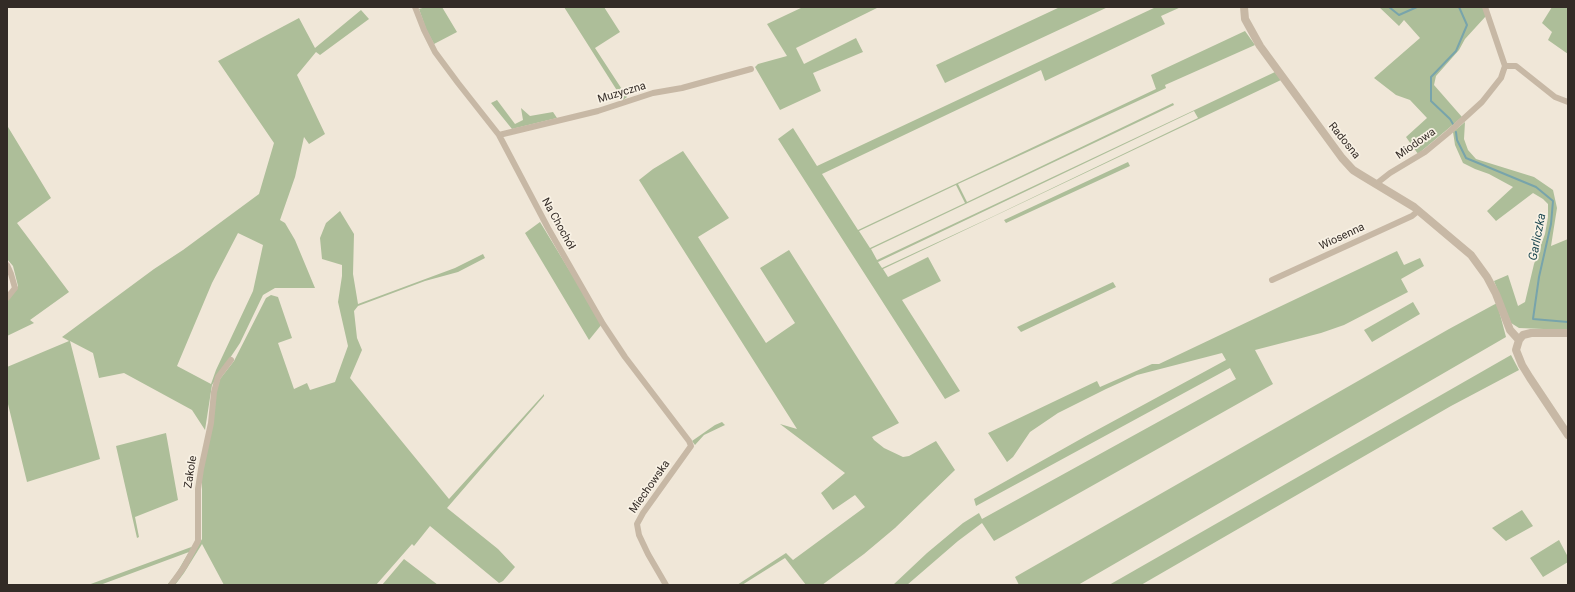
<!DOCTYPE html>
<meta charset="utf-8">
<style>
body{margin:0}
#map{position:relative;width:1575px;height:592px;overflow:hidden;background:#f0e7d8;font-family:Roboto,sans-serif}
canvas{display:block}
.frame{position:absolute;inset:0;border:8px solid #332b26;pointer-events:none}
</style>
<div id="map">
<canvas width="1575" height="592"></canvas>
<div class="frame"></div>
</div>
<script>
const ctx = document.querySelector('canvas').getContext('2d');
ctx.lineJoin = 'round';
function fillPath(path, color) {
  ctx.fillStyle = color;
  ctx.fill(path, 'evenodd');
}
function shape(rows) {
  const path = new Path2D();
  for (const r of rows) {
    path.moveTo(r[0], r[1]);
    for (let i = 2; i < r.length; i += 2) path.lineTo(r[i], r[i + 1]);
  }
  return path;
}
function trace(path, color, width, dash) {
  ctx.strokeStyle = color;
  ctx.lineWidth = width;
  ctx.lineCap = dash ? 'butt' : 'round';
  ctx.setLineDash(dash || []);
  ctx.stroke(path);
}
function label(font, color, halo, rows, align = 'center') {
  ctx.font = font + ' Roboto,sans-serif';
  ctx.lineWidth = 3.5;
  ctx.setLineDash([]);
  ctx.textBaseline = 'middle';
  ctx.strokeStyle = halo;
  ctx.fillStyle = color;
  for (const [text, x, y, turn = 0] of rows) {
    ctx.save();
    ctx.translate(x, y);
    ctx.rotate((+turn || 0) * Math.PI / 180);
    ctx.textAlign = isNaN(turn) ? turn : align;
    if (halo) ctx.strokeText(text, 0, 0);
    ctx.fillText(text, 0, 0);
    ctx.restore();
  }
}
const green = shape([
 [426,7,442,7,457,32,434,44,426,29,419,9],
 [564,7,604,7,620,32,595,48,627,97,623,100],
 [803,7,879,7,796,48,804,64,856,38,863,52,813,73,821,91,780,110,755,67,758,64,787,56,767,24],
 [1060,7,1108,7,945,83,936,65],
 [1156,7,1181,7,1161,16,1165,24,1045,81,1041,70,822,174,858,230,1156,89,1151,75,1245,31,1255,45,1165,85,1166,88,958,184,967,202,1173,103,1174,105,871,249,877,260,1275,72,1281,80,883,269,888,277,928,257,941,281,902,300,960,391,945,399,778,139,793,128,817,166],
 [1194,111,1198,118,994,216,882,268,878,262],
 [956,185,965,203,870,248,859,231],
 [1379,7,1483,7,1486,16,1465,39,1459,50,1436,76,1434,85,1462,117,1418,154,1406,137,1427,118,1410,100,1396,95,1374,78,1420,38,1404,20,1399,26],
 [1552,7,1568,7,1568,54,1548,40,1552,32,1542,23],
 [361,10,369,19,320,55,316,52,297,75,325,134,309,144,304,137,295,177,280,220,285,223,295,240,315,288,275,288,263,295,240,343,212,385,205,430,192,410,124,373,99,378,93,353,70,341,100,459,27,482,7,400,7,367,69,341,62,337,154,269,183,250,259,194,274,143,218,61,299,18,315,48],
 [238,233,263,245,253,291,216,370,211,384,177,366,212,283],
 [497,100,515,124,523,120,521,108,530,116,553,112,557,118,512,129,491,103],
 [1465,122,1464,139,1468,150,1476,159,1534,177,1553,190,1557,208,1551,246,1568,239,1568,330,1519,328,1511,323,1494,281,1508,275,1518,306,1525,302,1534,264,1545,234,1548,217,1548,204,1543,199,1533,193,1496,221,1487,211,1513,187,1489,174,1475,169,1463,163,1455,145,1453,132],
 [8,127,51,198,17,223,69,292,30,320,34,323,7,336,7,301,18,286,13,266,7,259,7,128],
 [683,151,729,218,698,237,766,343,795,323,760,268,789,250,899,423,872,437,874,440,884,448,903,457,909,456,936,441,955,470,895,528,864,554,822,585,806,585,785,558,742,585,737,585,786,553,793,560,865,507,855,495,833,510,821,493,845,473,780,424,797,429,639,180,653,169],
 [1128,162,1130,166,1006,223,1004,220],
 [340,211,354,234,353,274,358,304,455,268,483,254,485,258,458,272,425,281,358,306,354,311,357,338,362,350,350,378,449,499,544,394,544,396,447,508,498,549,515,567,503,581,499,583,430,526,414,546,412,544,376,585,224,585,202,544,184,573,175,585,173,585,185,569,202,539,202,477,215,396,220,379,234,361,266,298,271,295,278,297,292,338,278,343,294,389,307,383,310,390,335,382,348,346,338,302,342,276,342,265,322,259,320,238,326,223],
 [540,222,602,324,589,340,525,233],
 [1397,251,1404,265,1420,258,1424,266,1401,279,1408,292,1344,325,1321,333,1255,350,1273,384,994,541,982,523,958,541,907,585,893,585,927,553,963,523,979,513,982,519,1236,379,1230,368,976,506,974,499,1086,436,1226,360,1222,353,1137,375,1106,389,1058,413,1030,432,1013,457,1007,462,988,433,1097,381,1100,387,1152,364,1159,364],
 [1113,282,1116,287,1021,332,1017,327],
 [1413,302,1420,314,1372,342,1364,330],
 [1497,303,1506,337,1078,585,1019,585,1015,577,1449,329],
 [1511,355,1519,370,1451,406,1141,585,1109,585],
 [722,422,725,425,704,435,695,445,692,441,715,425],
 [166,433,178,500,135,517,139,537,137,538,116,446],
 [1522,510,1533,526,1506,541,1492,528],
 [1559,540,1568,557,1568,562,1543,577,1530,558],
 [194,546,170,585,167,585,176,574,189,552,100,585,88,585],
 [404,559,438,585,382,585]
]);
const stream = shape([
 [1389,7,1399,15,1417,7],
 [1453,124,1450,119,1431,101,1431,77,1456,51,1467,25,1459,7],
 [1456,132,1457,140,1466,158,1536,187,1553,201,1551,224,1539,277,1533,319,1568,322]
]);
const minor = shape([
 [415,7,424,30,435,52,458,83,499,135,548,228,603,324,625,357,689,441,691,446,643,513,637,524,639,535,648,554,666,585],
 [1505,66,1516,66,1555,97,1568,102],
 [499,135,598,111,653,93,682,88,751,69],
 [1376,184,1390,173,1425,152,1448,133,1482,102,1501,78,1505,66,1485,7],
 [7,265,11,274,15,288,7,298],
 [1272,280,1412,216,1418,211],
 [171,585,184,567,198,541,198,489,201,469,211,423,214,392,218,377,231,360]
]);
const tertiary = shape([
 [1244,7,1245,19,1260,46,1342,158,1353,170,1361,175,1414,207,1471,255,1487,277,1496,294,1510,330,1519,340],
 [1568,333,1531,333,1523,335,1519,340,1516,350,1522,365,1530,378,1568,435]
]);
const streetNames = [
 ["Muzyczna",622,93,-17],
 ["Radosna",1344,141,51],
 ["Miodowa",1416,144,-35],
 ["Na Chochół",558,224,61],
 ["Wiosenna",1342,237,-25],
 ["Zakole",191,472,-81],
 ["Miechowska",650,487,-55]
];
const waterNames = [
 ["Garliczka",1538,237,-79]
];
fillPath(green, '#adbe99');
trace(stream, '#78a4ab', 2);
trace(minor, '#c7b8a5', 6);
trace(tertiary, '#c7b8a5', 8);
label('11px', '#332b26', '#f8f1e4', streetNames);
label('italic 12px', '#1e4952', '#f8f1e4', waterNames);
</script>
